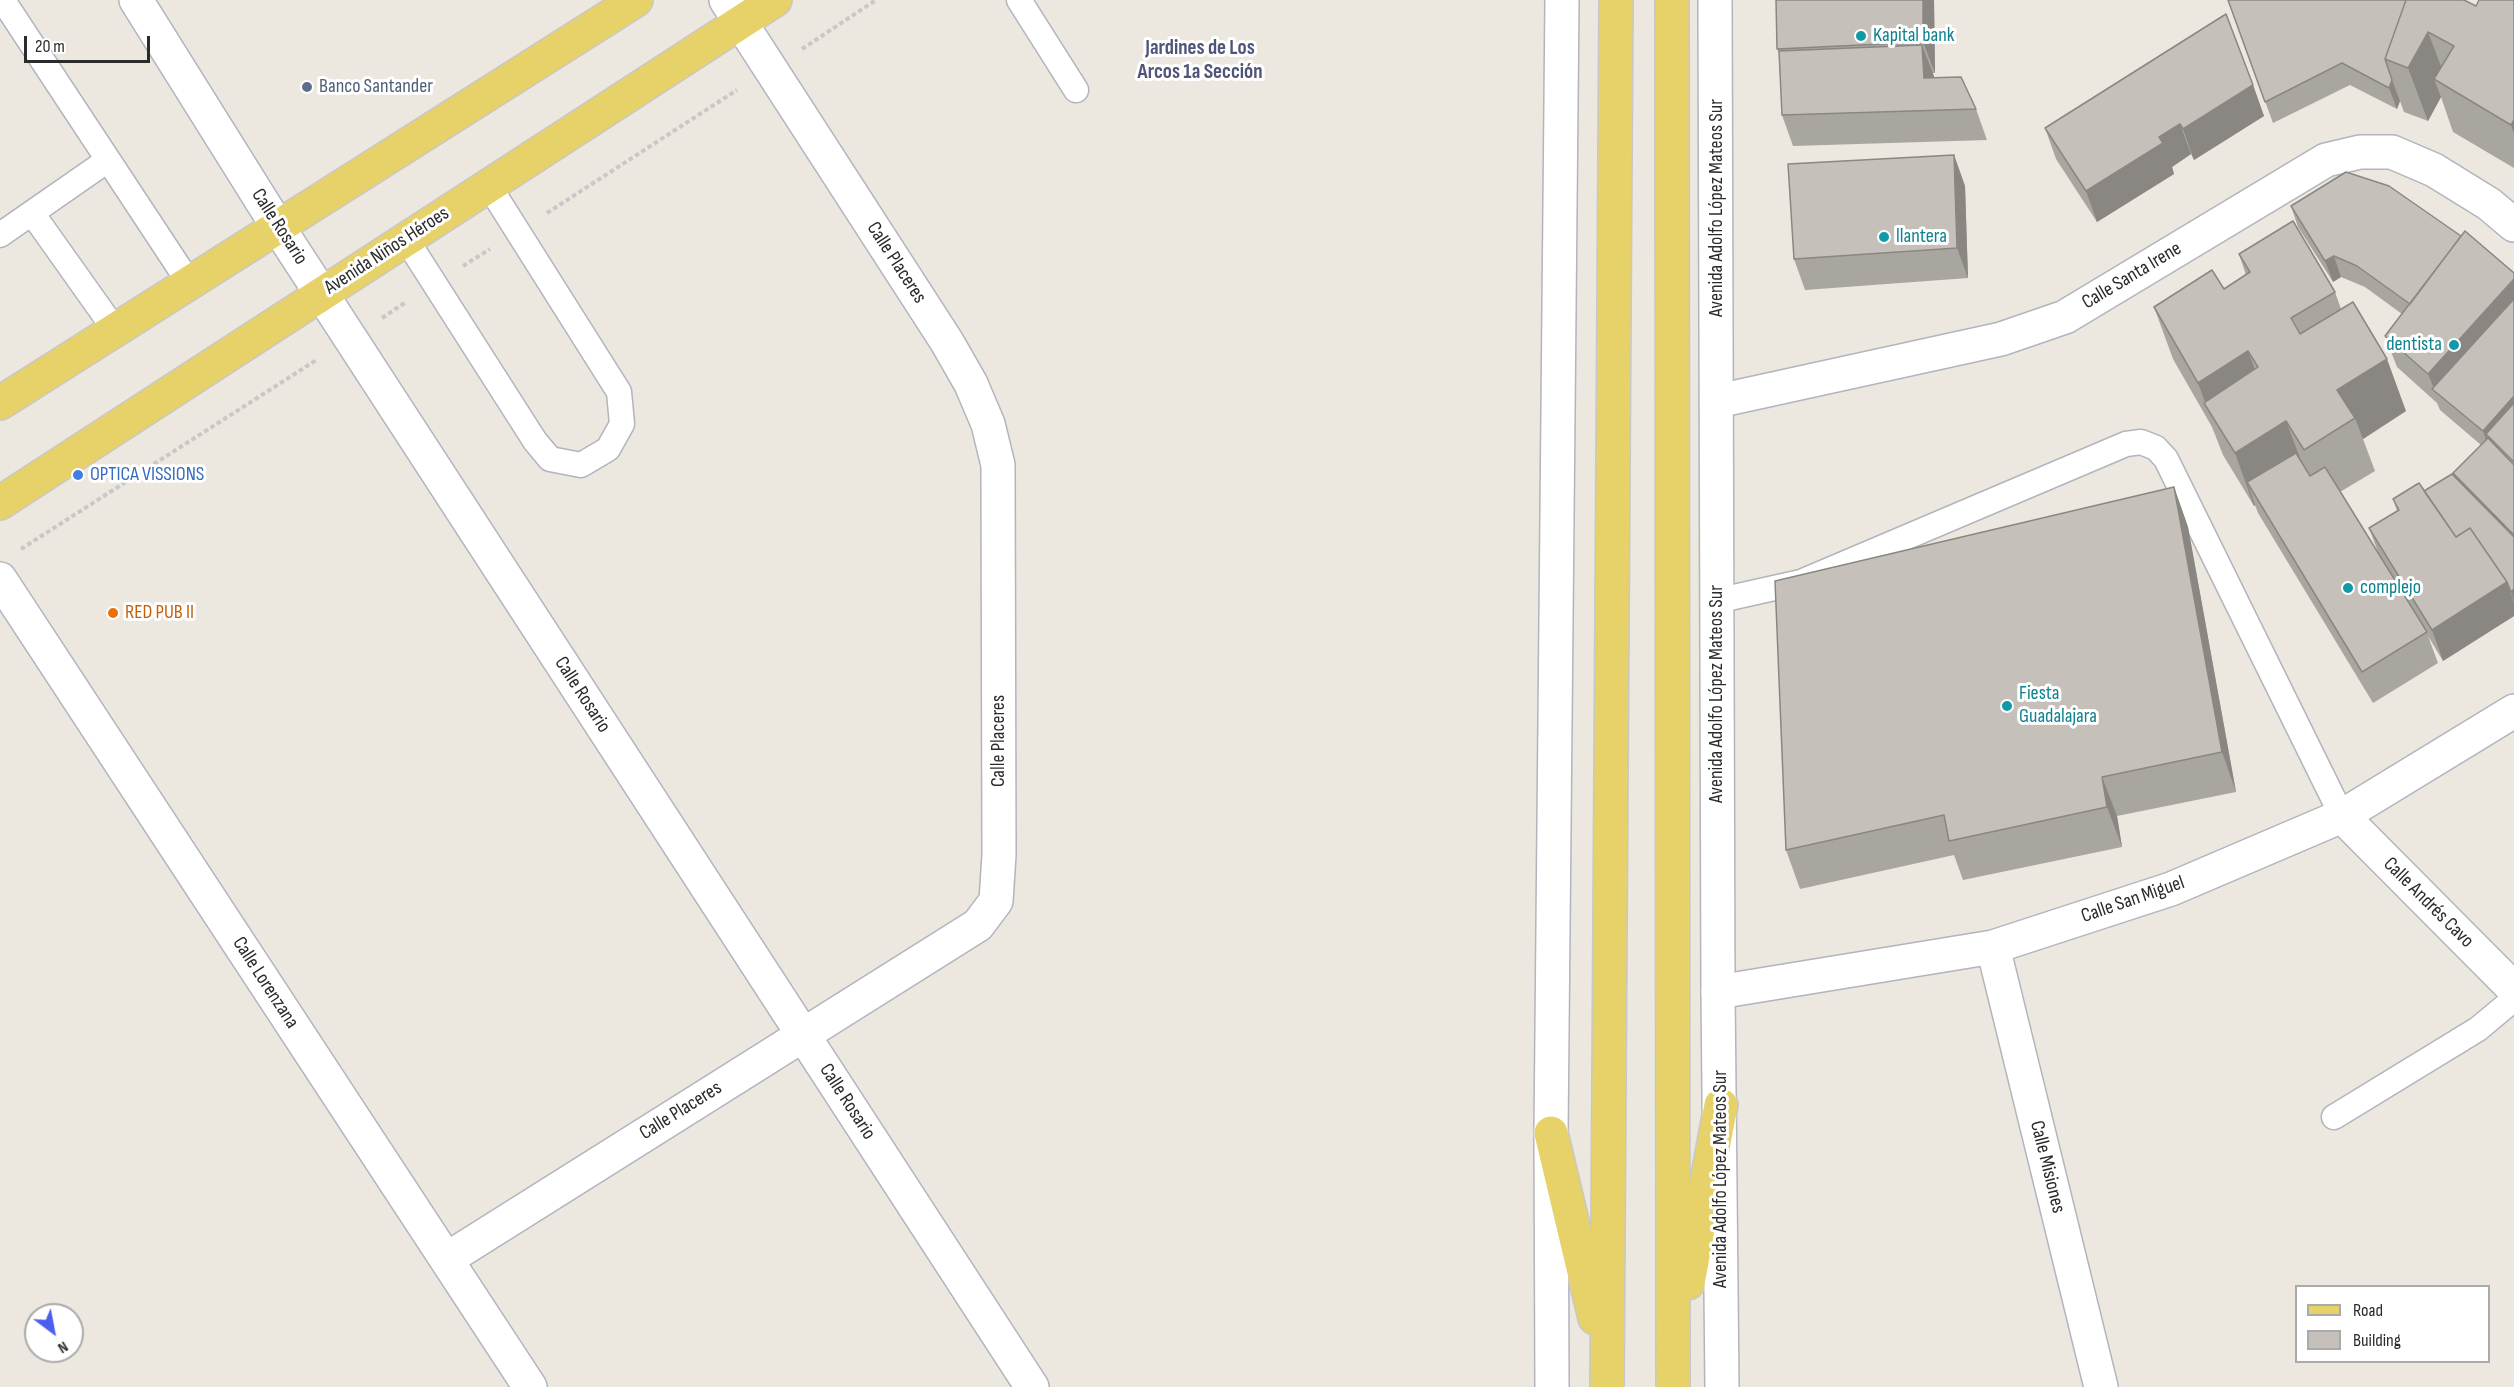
<!DOCTYPE html>
<meta charset="utf-8">
<style>
body{margin:0}
#map{position:relative;width:2514px;height:1387px;overflow:hidden;background:#ece7df;font-family:"Sofia Sans Condensed",sans-serif}
canvas{display:block}
.legend{position:absolute;left:2295px;top:1285px;width:195px;height:78px;box-sizing:border-box;background:#fff;border:2px solid #aaa;margin:0;padding:8px 10px;list-style:none;font-size:18px;color:#2b2b2b}
.legend li{display:flex;align-items:center;gap:12px;height:30px}
.legend b{width:30px;border:2px solid #aaa}
.north{position:absolute;left:24px;top:1303px;width:60px;height:60px;box-sizing:border-box;background:#fff;border:2px solid #aaa;border-radius:50%;rotate:148deg;font-size:16px;font-weight:700;line-height:24px;text-align:center;color:#2b2b2b}
.north::after{content:'';display:block;margin:auto;width:21px;height:27px;background:#4b5fed;clip-path:polygon(50% 0,100% 100%,50% 72%,0 100%)}
.scale{position:absolute;left:24px;top:36px;width:126px;height:27px;box-sizing:border-box;border:3px solid #2b2b2b;border-top:0;padding-left:8px;font-size:18px;line-height:21px;white-space:nowrap;color:#2b2b2b;-webkit-text-stroke:4px #fff;paint-order:stroke}
</style>
<div id="map">
<canvas width="2514" height="1387"></canvas>
<ul class="legend">
<li><b style="height:8px;background:#e7d169"></b>Road</li>
<li><b style="height:16px;background:#c5c1ba"></b>Building</li>
</ul>
<div class="north">N</div>
<div class="scale">20 m</div>
</div>
<script>
const ctx = document.querySelector('canvas').getContext('2d');
ctx.lineJoin = 'round';
function shape(rows) {
  const path = new Path2D();
  for (const r of rows) {
    path.moveTo(r[0], r[1]);
    for (let i = 2; i < r.length; i += 2) path.lineTo(r[i], r[i + 1]);
  }
  return path;
}
function trace(path, color, width, dash) {
  ctx.strokeStyle = color;
  ctx.lineWidth = width;
  ctx.lineCap = dash ? 'butt' : 'round';
  ctx.setLineDash(dash || []);
  ctx.stroke(path);
}
function fillPath(path, color) {
  ctx.fillStyle = color;
  ctx.fill(path, 'evenodd');
}
function label(font, color, halo, rows, align = 'center') {
  ctx.font = font + ' "Sofia Sans Condensed",sans-serif';
  ctx.lineWidth = 6;
  ctx.setLineDash([]);
  ctx.textBaseline = 'middle';
  ctx.strokeStyle = halo;
  ctx.fillStyle = color;
  for (const [text, x, y, turn = 0] of rows) {
    ctx.save();
    ctx.translate(x, y);
    ctx.rotate((+turn || 0) * Math.PI / 180);
    ctx.textAlign = isNaN(turn) ? turn : align;
    if (halo) ctx.strokeText(text, 0, 0);
    ctx.fillText(text, 0, 0);
    ctx.restore();
  }
}
const path = shape([
 [802,49,876,0],
 [547,213,737,90],
 [463,266,490,249],
 [382,318,406,302],
 [21,549,318,359]
]);
const lane = shape([
 [1019,0,1076,90],
 [6,5,190,284],
 [32,213,115,330],
 [0,235,108,160],
 [406,239,535,441,550,459,581,465,608,449,622,424,619,392,489,186],
 [1716,601,1801,582,2126,444,2141,442,2156,448,2166,459,2342,816],
 [2334,1117,2478,1029,2514,999]
]);
const street = shape([
 [136,0,278,227,1032,1387],
 [1718,401,2001,339,2065,317,2326,160,2360,152,2392,152,2434,170,2489,204,2514,225],
 [0,579,530,1387],
 [2342,816,2514,989],
 [1993,947,2101,1387],
 [1718,992,1993,947,2171,889,2342,816,2514,711],
 [447,1259,978,925,996,901,999,855,998,465,988,424,971,384,947,342,726,0]
]);
const secondary = shape([
 [1715,0,1718,992,1722,1387],
 [1552,1387,1551,1133,1562,0]
]);
const primary = shape([
 [1672,0,1673,1387],
 [0,403,636,0],
 [0,503,775,0],
 [1551,1133,1595,1318],
 [1688,1283,1721,1105],
 [1607,1387,1616,0]
]);
const wall = shape([
 [1934,0,1935,73,1932,73,1934,77,1976,109,1987,140,1793,146,1782,115,1779,53,1777,49],
 [2228,0,2476,6,2514,0,2514,168,2453,132,2441,97,2428,121,2404,112,2400,101,2397,109,2350,85,2273,123],
 [2253,85,2264,116,2194,160,2191,154,2172,167,2174,174,2097,222,2056,159,2045,128],
 [1954,155,1965,186,1968,278,1805,290,1794,259],
 [2291,206,2514,273,2514,616,2443,661,2428,636,2438,663,2373,703,2258,513,2255,505,2254,506,2223,455,2212,427,2173,359,2154,307,2224,289,2246,275,2239,254,2335,292,2341,309,2406,411,2363,439,2375,471,2340,492,2378,552,2369,528,2397,511,2393,499,2424,491,2454,476,2453,473,2481,445,2440,410,2437,403,2397,367,2385,336,2402,314,2365,287,2341,277,2333,282,2298,227],
 [2174,487,2188,527,2236,792,2117,816,2122,847,1963,880,1954,855,1800,889,1786,850]
]);
const shadedWall = shape([
 [1923,0,1934,0,1935,73,1923,42],
 [2428,32,2448,85,2434,79,2441,97,2428,121,2408,68],
 [1922,45,1934,76,1935,108,1924,78],
 [2392,80,2400,101,2397,109,2389,88],
 [2253,85,2264,116,2194,160,2183,129],
 [2514,120,2514,134,2511,125],
 [2180,124,2191,154,2172,167,2174,174,2097,222,2086,191,2159,137],
 [1954,155,1965,186,1968,278,1957,248],
 [2334,256,2341,277,2333,282,2325,261],
 [2514,279,2514,322,2435,391,2428,374],
 [2248,351,2268,404,2208,410,2198,383],
 [2387,359,2406,411,2363,439,2355,418,2337,390],
 [2514,396,2514,426,2486,434,2492,450,2490,452,2483,431],
 [2286,421,2306,474,2247,482,2255,505,2254,506,2235,453],
 [2174,487,2188,527,2236,792,2222,752],
 [2507,582,2514,603,2514,616,2443,661,2432,630],
 [2514,589,2514,601,2511,592],
 [2102,777,2117,816,2122,847,2107,807]
]);
const building = shape([
 [1776,0,1923,0,1923,42,1777,49,1776,0],
 [2228,0,2406,0,2385,59,2392,80,2389,88,2342,63,2265,102,2228,0],
 [2406,0,2464,0,2476,6,2479,0,2514,0,2514,120,2511,125,2434,79,2454,46,2428,32,2408,68,2385,59,2406,0],
 [2226,14,2253,85,2183,129,2180,124,2159,137,2163,143,2086,191,2045,128,2226,14],
 [1922,45,1924,78,1961,77,1976,109,1782,115,1779,51,1922,45],
 [1954,155,1957,248,1794,259,1788,164,1954,155],
 [2346,172,2389,186,2461,236,2410,304,2357,266,2334,256,2325,261,2291,206,2346,172],
 [2293,221,2335,292,2291,318,2300,334,2353,302,2387,359,2337,390,2355,418,2304,450,2286,421,2235,453,2204,403,2258,367,2248,351,2198,383,2154,307,2212,270,2224,289,2250,272,2239,254,2293,221],
 [2465,231,2514,273,2514,279,2428,374,2385,336,2465,231],
 [2514,299,2514,396,2483,431,2432,389,2514,299],
 [2514,403,2514,462,2486,434,2514,403],
 [2488,438,2514,465,2514,535,2453,473,2488,438],
 [2296,453,2310,476,2325,467,2427,632,2362,672,2247,482,2296,453],
 [2452,474,2514,537,2514,589,2511,592,2507,582,2470,528,2456,537,2424,491,2452,474],
 [2419,483,2456,537,2470,528,2507,582,2432,630,2369,528,2399,510,2393,499,2419,483],
 [2174,487,2222,752,2102,777,2107,807,1949,841,1944,815,1786,850,1775,581,2174,487]
]);
const markers = [
 [1861,36,6,"#0f9aa8"],
 [307,87,6,"#5c6f8a"],
 [1884,237,6,"#0f9aa8"],
 [2454,345,6,"#0f9aa8"],
 [78,475,6,"#3f7fe0"],
 [2348,588,6,"#0f9aa8"],
 [113,613,6,"#e8710a"],
 [2007,706,6,"#0f9aa8"]
];
const cultureNames = [
 ["Kapital bank",1873,36],
 ["llantera",1896,237],
 ["dentista",2442,345,"right"],
 ["complejo",2360,588],
 ["Fiesta",2019,694],
 ["Guadalajara",2019,717]
];
const serviceNames = [
 ["Banco Santander",319,87]
];
const streetNames = [
 ["Avenida Adolfo López Mateos Sur",1717,208,-90],
 ["Calle Rosario",279,227,57],
 ["Avenida Niños Héroes",387,251,-33],
 ["Calle Placeres",896,263,57],
 ["Calle Santa Irene",2132,276,-31],
 ["Avenida Adolfo López Mateos Sur",1717,694,-90],
 ["Calle Rosario",582,695,57],
 ["Calle Placeres",999,741,-90],
 ["Calle San Miguel",2133,900,-19],
 ["Calle Andrés Cavo",2428,903,45],
 ["Calle Lorenzana",265,983,57],
 ["Calle Rosario",847,1102,57],
 ["Calle Placeres",681,1111,-32],
 ["Calle Misiones",2047,1167,76],
 ["Avenida Adolfo López Mateos Sur",1721,1179,-90]
];
const shopNames = [
 ["OPTICA VISSIONS",90,475]
];
const foodNames = [
 ["RED PUB II",125,613]
];
const neighbourhoodNames = [
 ["Jardines de Los",1200,49],
 ["Arcos 1a Sección",1200,73]
];
trace(lane, '#b2b4be', 27);
trace(street, '#b2b4be', 36);
trace(secondary, '#b2b4be', 36);
trace(primary, '#c8c8c8', 36);
trace(path, '#c8c8c8', 4, [4.5, 3]);
trace(lane, '#fff', 24);
trace(street, '#fff', 33);
trace(secondary, '#fff', 33);
trace(primary, '#e7d169', 33);
fillPath(wall, '#a9a6a0');
fillPath(shadedWall, '#8a8782');
fillPath(building, '#c5c1ba');
trace(building, '#8a8782', 1.5);
for (const [x, y, r, color] of markers) {
  const dot = new Path2D();
  dot.arc(x, y, r, 0, 2 * Math.PI);
  ctx.fillStyle = color;
  ctx.fill(dot);
  trace(dot, '#fff', 2);
}
label('20px', '#0d838f', '#fff', cultureNames, 'left');
label('20px', '#4e5e75', '#fff', serviceNames, 'left');
label('20px', '#2b2b2b', '#fff', streetNames);
label('20px', '#366cbe', '#fff', shopNames, 'left');
label('20px', '#c56008', '#fff', foodNames, 'left');
label('bold 21px', '#4f5479', '#fff', neighbourhoodNames);
</script>
